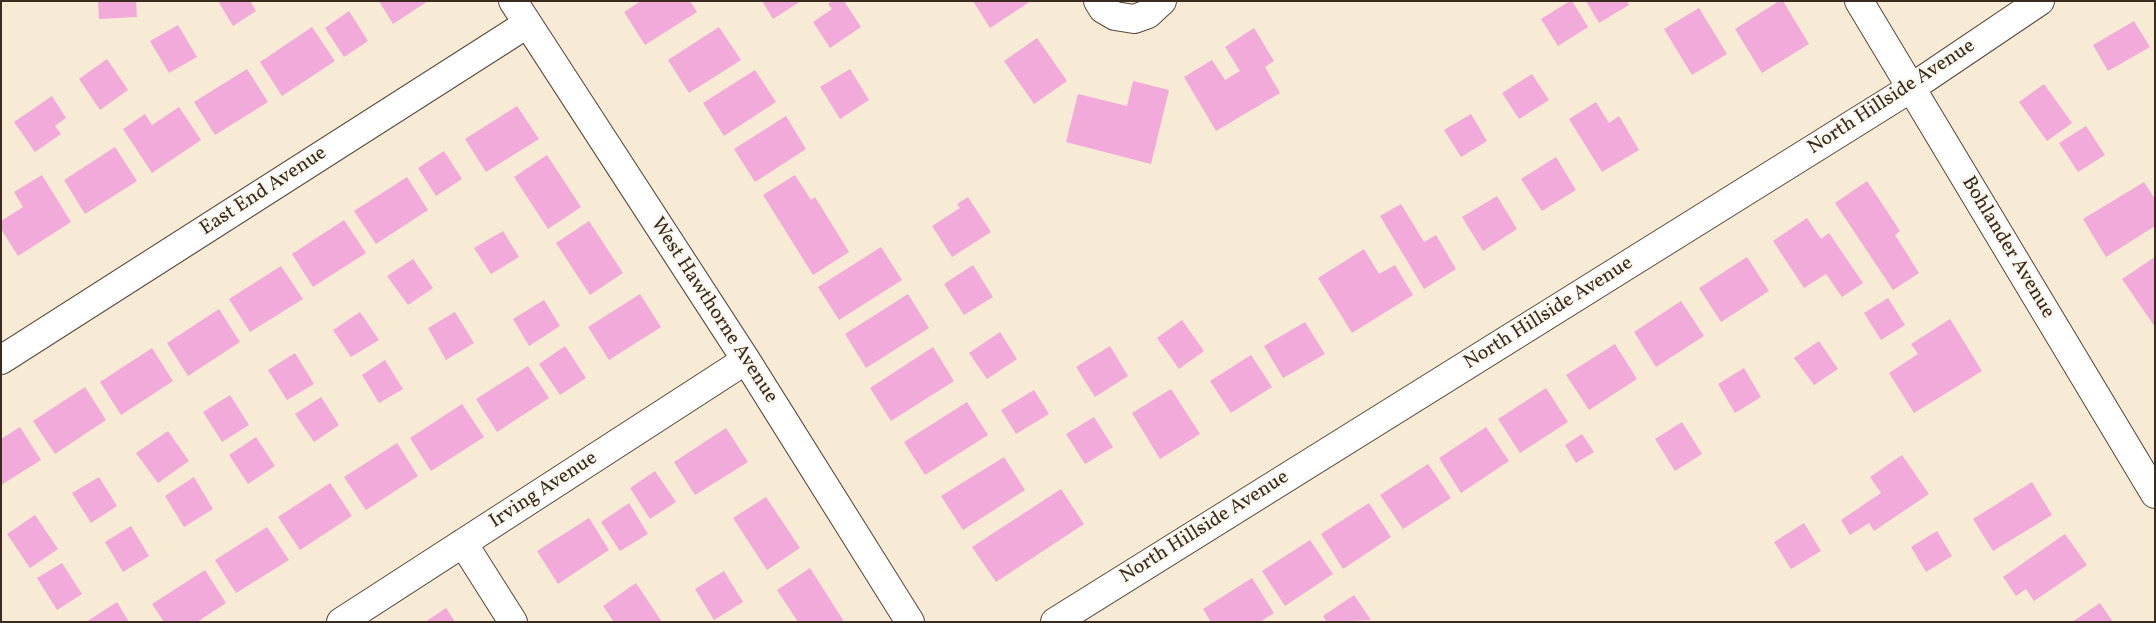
<!DOCTYPE html>
<style>
body{margin:0}
#map{position:relative;width:2156px;height:623px;overflow:hidden;background:#f7ebd6;font-family:Vollkorn,serif}
canvas{display:block}
.frame{position:absolute;inset:0;border:2px solid #3b2a1e;pointer-events:none}
</style>
<div id="map">
<canvas width="2156" height="623"></canvas>
<div class="frame"></div>
</div>
<script>
const ctx = document.querySelector('canvas').getContext('2d');
ctx.lineJoin = 'round';
function fillPath(path, color) {
  ctx.fillStyle = color;
  ctx.fill(path, 'evenodd');
}
function shape(rows) {
  const path = new Path2D();
  for (const r of rows) {
    path.moveTo(r[0], r[1]);
    for (let i = 2; i < r.length; i += 2) path.lineTo(r[i], r[i + 1]);
  }
  return path;
}
function trace(path, color, width, dash) {
  ctx.strokeStyle = color;
  ctx.lineWidth = width;
  ctx.lineCap = dash ? 'butt' : 'round';
  ctx.setLineDash(dash || []);
  ctx.stroke(path);
}
function label(font, color, halo, rows, align = 'center') {
  ctx.font = font + ' Vollkorn,serif';
  ctx.lineWidth = 4;
  ctx.setLineDash([]);
  ctx.textBaseline = 'middle';
  ctx.strokeStyle = halo;
  ctx.fillStyle = color;
  for (const [text, x, y, turn = 0] of rows) {
    ctx.save();
    ctx.translate(x, y);
    ctx.rotate((+turn || 0) * Math.PI / 180);
    ctx.textAlign = isNaN(turn) ? turn : align;
    if (halo) ctx.strokeText(text, 0, 0);
    ctx.fillText(text, 0, 0);
    ctx.restore();
  }
}
const building = shape([
 [98,1,136,1,137,17,99,19],
 [218,1,250,1,256,11,233,26],
 [379,1,428,1,393,24],
 [641,1,690,1,697,12,645,45,624,12],
 [762,1,801,1,773,19],
 [832,1,844,1,861,27,830,48,813,22,832,9,828,4],
 [973,1,1031,1,990,28],
 [1570,1,1572,1,1588,27,1558,46,1541,19],
 [1586,1,1627,1,1629,5,1599,23],
 [1779,1,1783,1,1809,44,1762,73,1735,29],
 [1699,8,1727,54,1692,75,1664,29],
 [349,11,368,41,344,57,325,28],
 [2134,21,2150,47,2108,71,2093,45],
 [178,25,197,57,169,73,150,41],
 [312,27,335,61,282,96,260,62],
 [719,27,741,60,689,93,668,60],
 [1254,28,1274,61,1265,67,1280,93,1216,131,1184,77,1212,60,1225,80,1240,71,1225,47],
 [1037,38,1067,81,1034,104,1004,61],
 [107,59,128,90,100,110,79,79],
 [247,69,268,102,215,135,194,102],
 [850,69,869,100,840,119,820,87],
 [755,70,776,102,724,136,703,103],
 [1532,74,1549,100,1519,119,1502,93],
 [1133,81,1169,90,1151,164,1066,142,1078,94,1127,106],
 [2044,84,2072,123,2047,141,2019,102],
 [52,96,66,118,55,126,61,134,35,152,14,122],
 [1596,102,1609,123,1619,116,1639,150,1602,172,1569,119],
 [517,106,539,139,486,172,465,139],
 [179,107,201,140,152,173,123,129,145,114,152,125],
 [1471,114,1487,141,1461,157,1444,130],
 [786,116,806,149,755,182,734,149],
 [2086,126,2105,155,2078,172,2059,143],
 [115,147,137,181,85,214,64,180],
 [444,151,462,179,436,196,418,168],
 [547,155,581,207,548,229,514,177],
 [1556,157,1576,190,1542,211,1521,179],
 [42,175,71,222,18,256,1,229,1,221,23,207,14,192],
 [795,175,811,200,815,197,849,252,813,275,763,195],
 [407,177,428,210,376,244,354,211],
 [1867,181,1900,231,1895,235,1919,273,1893,290,1835,203],
 [2144,182,2155,199,2155,226,2106,257,2083,219],
 [1497,196,1517,229,1483,251,1462,217],
 [968,197,991,232,952,257,932,226,960,208,957,204],
 [1401,204,1424,242,1436,235,1456,269,1424,289,1380,216],
 [1807,218,1821,239,1829,233,1863,283,1842,297,1826,274,1804,288,1773,241],
 [344,220,366,253,313,287,292,254],
 [589,221,623,273,590,295,556,243],
 [503,231,519,257,491,274,474,248],
 [881,247,902,280,839,320,818,287],
 [1364,249,1379,274,1395,265,1413,295,1352,333,1318,278],
 [1747,257,1769,291,1721,322,1699,288],
 [2155,257,2155,327,2122,279],
 [413,259,433,288,408,305,387,276],
 [973,265,993,297,964,315,944,284],
 [281,266,303,299,250,332,229,299],
 [640,294,661,327,609,360,588,327],
 [908,294,929,328,866,368,845,334],
 [1888,298,1905,325,1881,340,1864,313],
 [544,300,560,326,529,346,513,319],
 [1681,301,1704,336,1656,367,1634,332],
 [219,309,240,342,188,376,167,343],
 [360,312,379,340,351,357,333,330],
 [455,312,474,343,446,360,428,328],
 [1950,319,1982,371,1914,413,1889,373,1918,354,1911,344],
 [1182,320,1204,351,1179,369,1157,338],
 [1305,322,1325,354,1283,378,1264,346],
 [1000,332,1017,359,987,379,969,353],
 [1819,341,1838,369,1814,385,1794,358],
 [1615,344,1637,379,1589,410,1566,375],
 [565,346,586,378,560,395,539,364],
 [1110,346,1128,376,1095,397,1076,367],
 [933,347,954,381,891,421,870,388],
 [152,348,173,381,121,415,100,382],
 [295,353,314,384,287,400,268,370],
 [1251,355,1272,387,1231,413,1210,381],
 [385,360,403,389,379,403,362,375],
 [528,366,549,398,497,432,476,399],
 [1744,368,1761,397,1735,413,1718,384],
 [85,387,106,420,55,454,33,421],
 [1546,388,1568,422,1520,453,1498,419],
 [1171,389,1200,434,1160,459,1132,413],
 [1034,390,1049,414,1016,434,1001,410],
 [230,395,249,425,222,442,203,412],
 [321,397,339,425,314,442,295,414],
 [967,402,988,435,925,475,904,442],
 [462,404,484,437,431,471,410,438],
 [1094,417,1113,447,1085,464,1066,434],
 [1682,422,1702,454,1675,471,1655,439],
 [20,427,41,460,1,485,1,439],
 [1486,427,1509,461,1461,493,1439,458],
 [726,428,748,462,695,495,674,462],
 [168,431,189,461,158,483,136,453],
 [1582,434,1594,452,1576,463,1565,445],
 [256,437,275,466,248,484,229,455],
 [397,443,418,476,366,510,344,477],
 [1902,455,1929,494,1874,531,1869,523,1850,535,1841,520,1881,493,1870,477],
 [1004,457,1025,490,963,530,941,496],
 [1428,464,1451,498,1403,529,1380,495],
 [655,471,676,502,650,519,630,488],
 [99,477,117,506,91,523,72,493],
 [194,477,213,509,184,527,165,496],
 [2032,482,2052,515,1993,551,1973,519],
 [330,483,352,516,300,550,278,517],
 [1061,489,1084,524,996,582,972,547],
 [766,497,800,548,767,570,733,518],
 [629,503,648,534,620,551,601,522],
 [1369,503,1391,537,1343,569,1321,534],
 [35,515,58,549,30,568,7,534],
 [589,518,609,550,558,584,537,551],
 [1804,523,1821,551,1791,569,1774,542],
 [131,526,149,556,123,572,105,542],
 [267,527,289,560,236,593,215,560],
 [1937,531,1952,556,1926,572,1911,547],
 [2065,534,2087,565,2034,601,2026,589,2016,596,2003,577],
 [1310,540,1333,574,1285,606,1262,571],
 [62,563,82,594,57,610,37,578],
 [810,568,843,620,841,622,798,622,777,590],
 [205,570,226,603,197,622,164,622,152,604],
 [724,571,743,602,714,620,695,589],
 [1252,578,1274,613,1260,622,1211,622,1203,609],
 [636,583,662,622,614,622,603,606],
 [1354,595,1371,620,1327,622,1323,616],
 [117,602,129,622,86,622],
 [2100,603,2113,622,2072,622],
 [446,608,455,622,425,622]
]);
const minor = shape([
 [513,1,746,360,910,622],
 [1098,1,1103,9,1115,16,1134,19,1148,14,1162,1],
 [1859,1,2155,494],
 [1,360,527,24],
 [463,543,513,622],
 [341,622,746,360],
 [1055,622,1911,88,2040,1]
]);
const streetNames = [
 ["North Hillside Avenue",1892,98,-33],
 ["East End Avenue",264,192,-33],
 ["Bohlander Avenue",2007,248,59],
 ["West Hawthorne Avenue",713,311,57],
 ["North Hillside Avenue",1549,314,-32],
 ["Irving Avenue",544,491,-33],
 ["North Hillside Avenue",1205,528,-32]
];
fillPath(building, '#f1aada');
trace(minor, '#57473a', 30);
trace(minor, '#fff', 28);
label('20px', '#3b2a1e', '#fbf7ec', streetNames);
</script>
